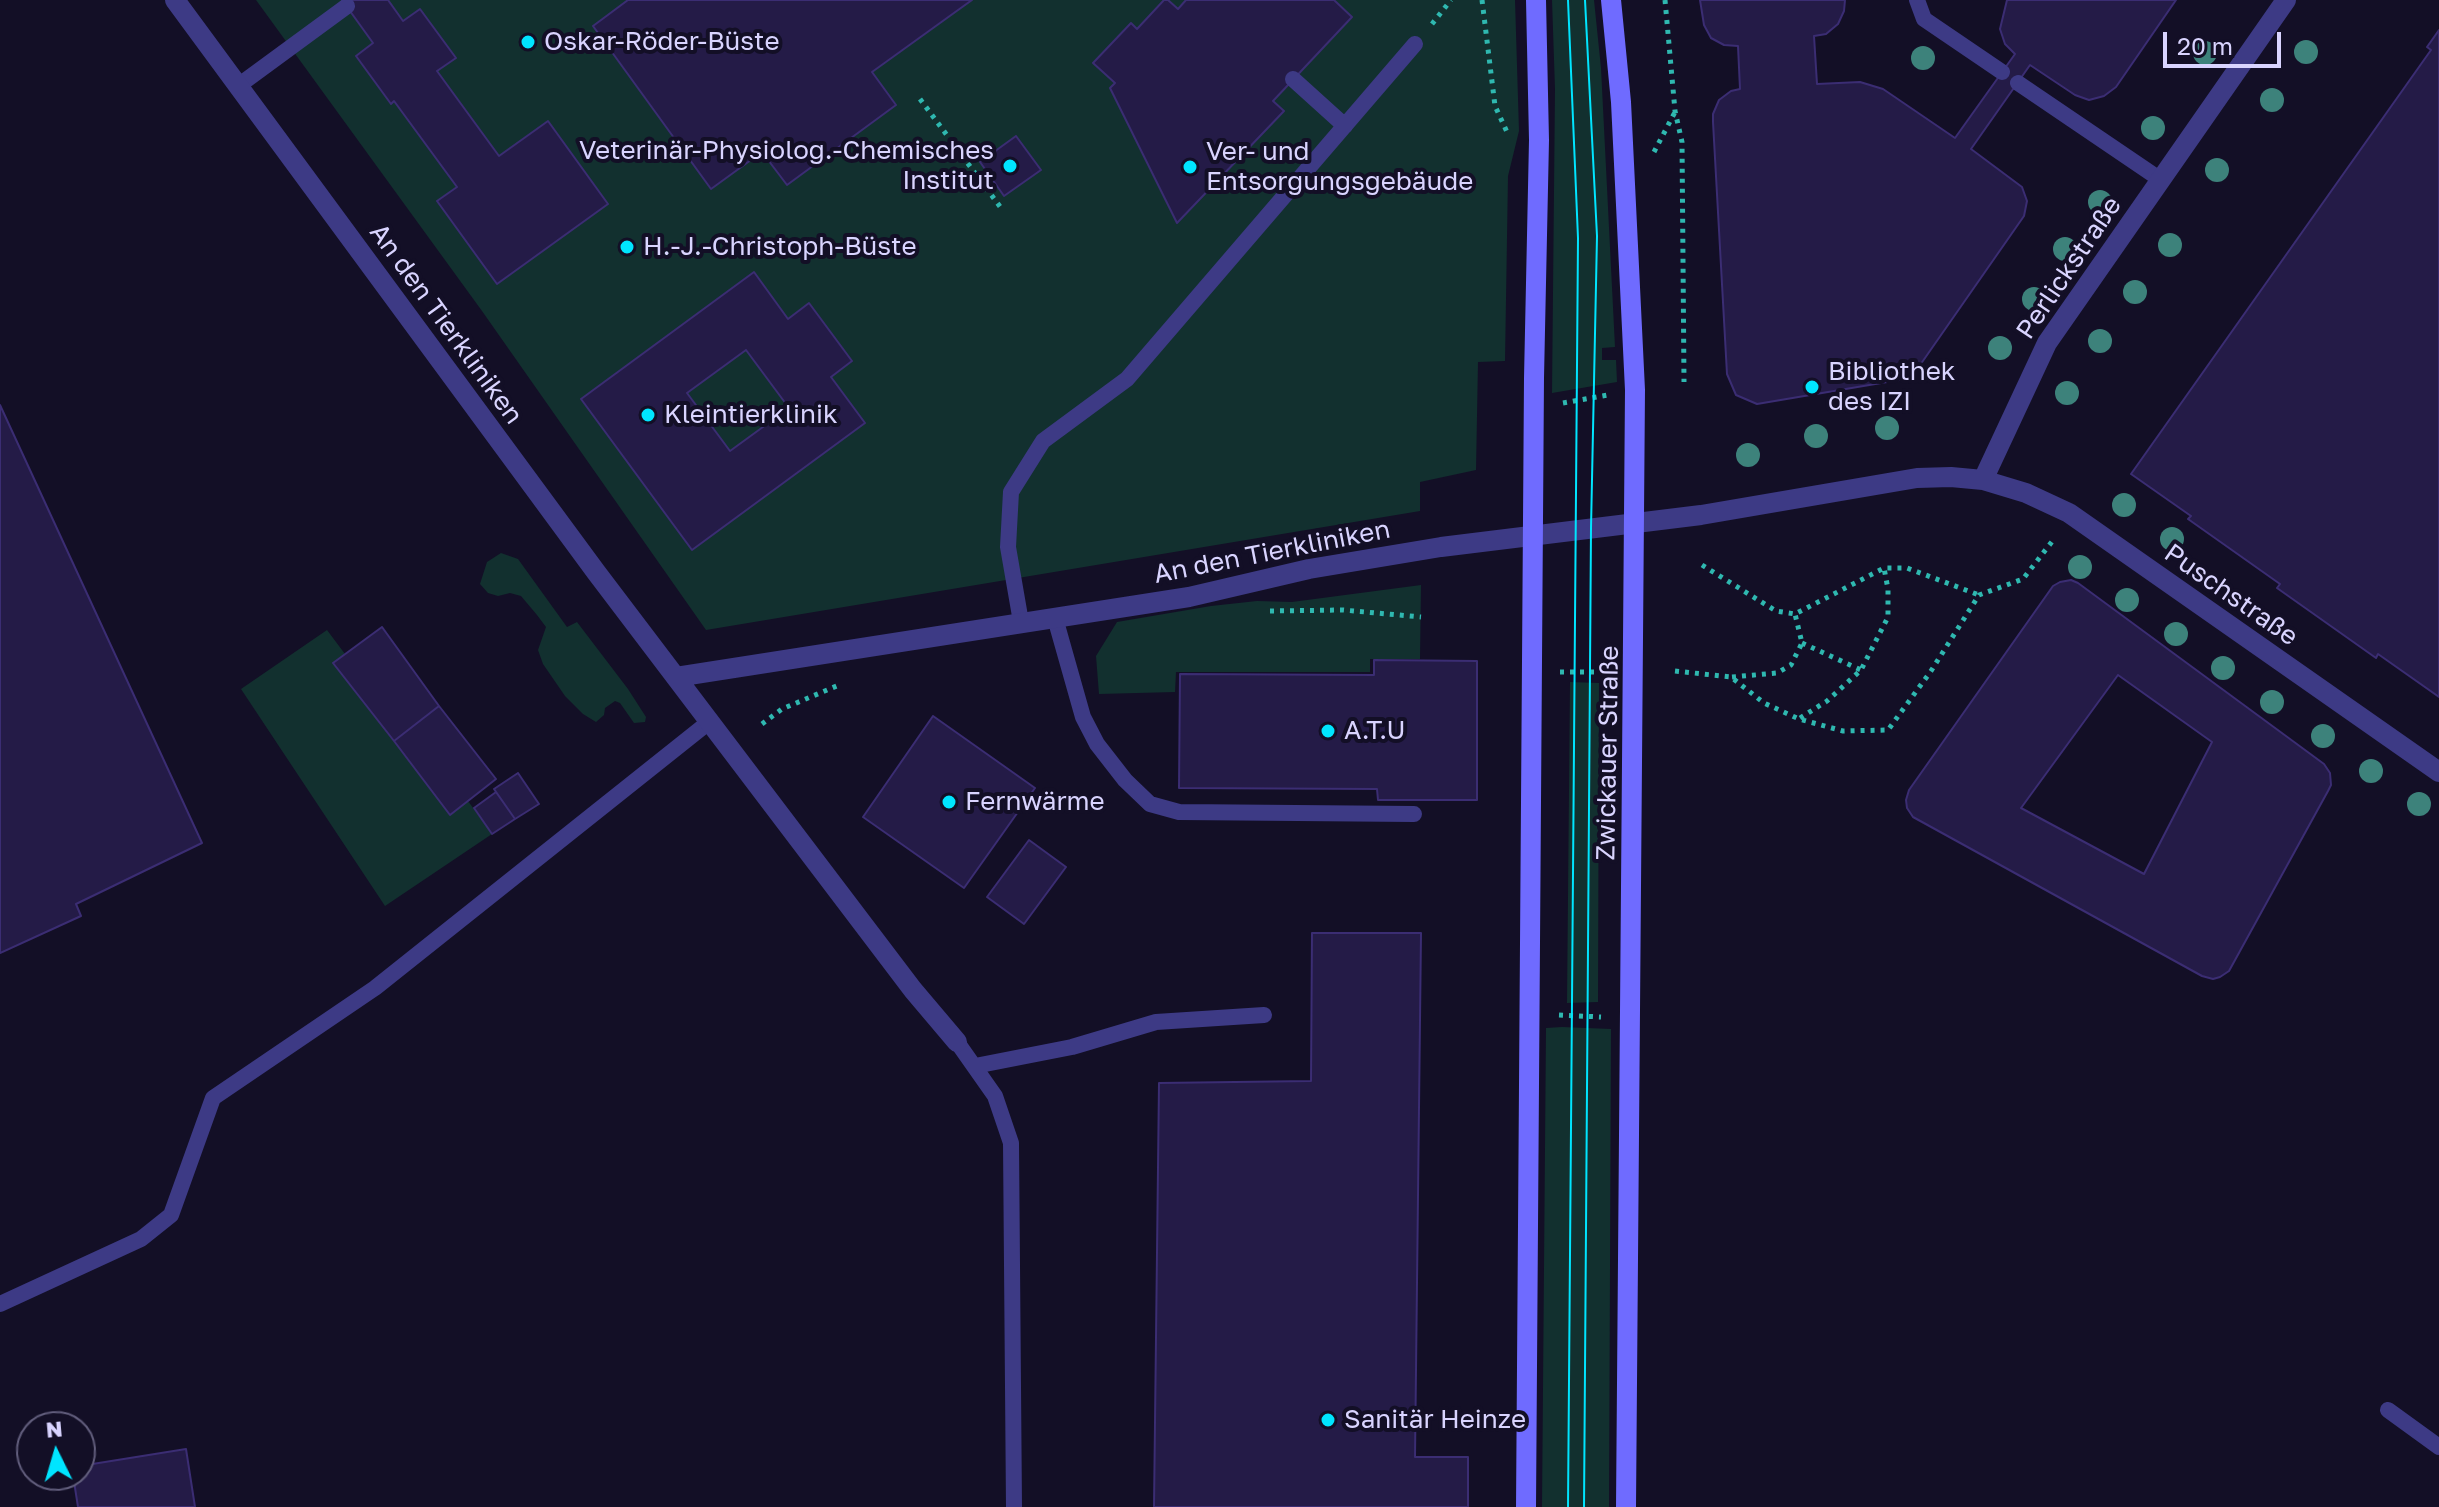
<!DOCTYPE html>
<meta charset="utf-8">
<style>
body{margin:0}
#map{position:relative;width:2439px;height:1507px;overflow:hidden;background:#130f26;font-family:"Golos Text",sans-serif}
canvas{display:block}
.north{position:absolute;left:16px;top:1411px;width:80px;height:80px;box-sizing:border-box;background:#130f26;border:2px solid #625e7d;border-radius:50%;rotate:355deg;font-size:22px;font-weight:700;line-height:32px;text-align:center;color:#d9d4ff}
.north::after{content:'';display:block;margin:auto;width:28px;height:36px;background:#00e5ff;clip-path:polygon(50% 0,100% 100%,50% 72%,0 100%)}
.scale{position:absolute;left:2163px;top:32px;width:118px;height:36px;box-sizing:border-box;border:4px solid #d9d4ff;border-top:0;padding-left:10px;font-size:24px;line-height:28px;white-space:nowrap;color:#d9d4ff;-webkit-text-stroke:6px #130f26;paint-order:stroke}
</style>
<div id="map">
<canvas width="2439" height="1507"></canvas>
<div class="north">N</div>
<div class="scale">20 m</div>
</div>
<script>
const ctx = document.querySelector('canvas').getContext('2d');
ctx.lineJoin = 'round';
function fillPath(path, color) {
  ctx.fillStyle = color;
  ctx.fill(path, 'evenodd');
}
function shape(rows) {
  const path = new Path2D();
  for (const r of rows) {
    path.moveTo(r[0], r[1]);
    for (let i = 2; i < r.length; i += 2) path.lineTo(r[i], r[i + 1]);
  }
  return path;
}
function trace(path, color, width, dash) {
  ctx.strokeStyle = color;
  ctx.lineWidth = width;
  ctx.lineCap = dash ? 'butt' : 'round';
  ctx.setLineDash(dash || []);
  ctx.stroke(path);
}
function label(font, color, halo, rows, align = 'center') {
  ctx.font = font + ' "Golos Text",sans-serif';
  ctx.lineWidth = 8;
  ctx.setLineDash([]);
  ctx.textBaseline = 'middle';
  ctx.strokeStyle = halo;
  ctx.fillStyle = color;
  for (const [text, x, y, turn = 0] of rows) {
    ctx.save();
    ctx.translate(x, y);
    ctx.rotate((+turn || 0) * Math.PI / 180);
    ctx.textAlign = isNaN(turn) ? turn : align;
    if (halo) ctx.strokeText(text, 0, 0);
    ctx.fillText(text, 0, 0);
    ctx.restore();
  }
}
const green = shape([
 [256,0,1515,0,1519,131,1508,176,1505,361,1478,362,1476,470,1420,482,1420,511,706,630,482,311],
 [1552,0,1594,0,1601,68,1615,347,1602,348,1602,360,1616,360,1617,382,1552,393,1555,89],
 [501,553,518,559,567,627,577,622,628,689,646,717,645,722,634,723,620,703,615,701,605,708,604,715,596,722,583,714,565,696,543,664,538,650,546,627,537,615,521,596,510,593,498,596,488,593,480,584,487,562],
 [1421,585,1420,659,1370,659,1370,672,1176,672,1175,692,1099,694,1096,656,1117,622,1211,606,1257,601,1292,602],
 [327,630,345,654,334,664,450,814,468,801,492,834,385,906,241,689],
 [1570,682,1599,683,1598,1002,1567,1003],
 [1562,1027,1611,1029,1609,1507,1542,1507,1546,1028]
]);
const building = shape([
 [342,0,388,0,403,21,420,9,456,58,437,71,499,156,548,121,608,204,497,284,437,201,457,187,394,101,391,104,356,56,373,43,342,0],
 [628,0,972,0,872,72,896,105,787,185,762,152,711,189,593,26,628,0],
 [1164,0,1168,0,1178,9,1186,0,1334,0,1352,17,1273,101,1284,111,1177,223,1110,88,1115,83,1093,63,1131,23,1137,29,1164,0],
 [1700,0,1845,0,1844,11,1838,24,1826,34,1814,36,1817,84,1860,82,1883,89,1955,138,2015,54,2005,44,2000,29,2007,0,2176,0,2116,87,2104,96,2089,100,2075,95,2030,65,1971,149,2022,187,2027,201,2024,216,1918,368,1899,380,1757,404,1736,395,1727,374,1713,122,1713,114,1719,100,1731,91,1740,89,1738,46,1724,45,1711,38,1704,25,1700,0],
 [2439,30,2439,697,2378,654,2376,658,2277,588,2280,584,2188,519,2191,516,2131,474,2431,50,2427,47,2439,30],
 [1016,136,1041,170,1004,196,980,162,1016,136],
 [754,272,788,319,809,303,852,361,831,377,865,423,692,550,581,399,754,272],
 [746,350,789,408,730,451,687,393,746,350],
 [0,405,202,843,76,904,81,916,0,953,0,405],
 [2071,580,2078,583,2324,764,2330,773,2331,785,2328,791,2229,971,2220,977,2213,979,2202,976,1913,817,1907,808,1906,800,1909,790,2053,586,2060,582,2071,580],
 [2118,675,2212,742,2144,874,2021,808,2118,675],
 [382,627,439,706,394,741,333,663,382,627],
 [1374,660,1477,661,1477,800,1378,800,1377,789,1179,788,1180,674,1374,675,1374,660],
 [439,706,496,779,450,815,394,741,439,706],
 [933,716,1035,788,964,888,863,817,933,716],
 [518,773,539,804,515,819,494,789,518,773],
 [496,792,515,819,492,834,474,808,496,792],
 [1029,840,1066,867,1024,924,987,897,1029,840],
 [1312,933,1421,933,1415,1457,1468,1457,1468,1507,1154,1507,1159,1083,1311,1081,1312,933],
 [186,1449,195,1507,78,1507,73,1475,80,1475,80,1466,186,1449]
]);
const path = shape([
 [1482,0,1495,106,1507,132],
 [1665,0,1675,111,1682,142,1684,382],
 [1432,24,1451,0],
 [920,99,1001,208],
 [1654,152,1675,112],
 [1563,403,1608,395],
 [1702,565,1776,611,1795,614,1884,568,1907,568,1979,595],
 [1270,611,1343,610,1421,617],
 [1802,643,1861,670],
 [1675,671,1731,677,1764,703,1799,719,1843,731,1888,730,1931,671,1979,595,2023,579,2054,539],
 [1560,672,1606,672],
 [1732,677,1777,673,1791,665,1802,643,1795,614],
 [1800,718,1827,701,1861,670,1888,617,1888,589,1884,568],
 [762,724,782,709,839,685],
 [1559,1015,1601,1017]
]);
const service = shape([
 [1917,0,1924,19,2002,72],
 [1293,79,1345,126],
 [2018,83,2161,180],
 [238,86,347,6],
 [1055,618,1083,717,1097,744,1125,780,1150,804,1179,812,1414,814],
 [1021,622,1008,547,1011,492,1043,441,1127,379,1415,44],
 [957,1042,995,1096,1011,1143,1014,1507],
 [975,1066,1072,1047,1156,1022,1264,1015],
 [0,1304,141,1239,171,1215,213,1098,375,988,709,722],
 [2388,1410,2439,1447]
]);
const minor = shape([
 [175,0,596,572,913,990,957,1042],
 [1983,480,2047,343,2286,0],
 [676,677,1189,597,1309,569,1441,547,1701,515,1917,478,1951,477,1983,480,2026,493,2069,513,2439,772]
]);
const secondary = shape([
 [1611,0,1621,102,1635,390,1626,1507],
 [1526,1507,1534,378,1539,140,1536,0]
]);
const tram = shape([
 [1568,1507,1578,238,1568,0],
 [1584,1507,1591,528,1597,236,1585,0]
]);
const trees = [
 [2306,52],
 [2205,53],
 [1923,58],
 [2272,100],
 [2153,128],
 [2217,170],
 [2100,202],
 [2170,245],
 [2065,249],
 [2135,292],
 [2034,299],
 [2100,341],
 [2000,348],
 [2067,393],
 [1887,428],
 [1816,436],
 [1748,455],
 [2124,505],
 [2172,539],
 [2080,567],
 [2127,600],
 [2176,634],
 [2223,668],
 [2272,702],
 [2323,736],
 [2371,771],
 [2419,804]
];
const markers = [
 [528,42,8,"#00e5ff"],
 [1010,166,8,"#00e5ff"],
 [1190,167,8,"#00e5ff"],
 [627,247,8,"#00e5ff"],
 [1812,387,8,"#00e5ff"],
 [648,415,8,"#00e5ff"],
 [1328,731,8,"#00e5ff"],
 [949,802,8,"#00e5ff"],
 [1328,1420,8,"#00e5ff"]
];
const poiNames = [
 ["Oskar-Röder-Büste",544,42],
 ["Veterinär-Physiolog.-Chemisches",994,151,"right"],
 ["Institut",994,181,"right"],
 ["Ver- und",1206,152],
 ["Entsorgungsgebäude",1206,182],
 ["H.-J.-Christoph-Büste",643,247],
 ["Bibliothek",1828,372],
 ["des IZI",1828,402],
 ["Kleintierklinik",664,415],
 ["A.T.U",1344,731],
 ["Fernwärme",965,802],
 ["Sanitär Heinze",1344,1420]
];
const streetNames = [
 ["Perlickstraße",2069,268,-56],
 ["An den Tierkliniken",446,324,54],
 ["An den Tierkliniken",1272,552,-11],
 ["Puschstraße",2231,595,35],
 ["Zwickauer Straße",1608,753,-89]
];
fillPath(green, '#12302f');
fillPath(building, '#241b47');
trace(building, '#3b2d73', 2);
trace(path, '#2fb8b0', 5, [4, 6]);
trace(service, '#3d3a85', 16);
trace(minor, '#3d3a85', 20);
trace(secondary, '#6f6bff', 20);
trace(tram, '#00e5ff', 2);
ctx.fillStyle = '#3d827b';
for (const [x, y] of trees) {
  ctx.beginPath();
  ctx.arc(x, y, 12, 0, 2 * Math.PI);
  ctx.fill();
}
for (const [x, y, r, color] of markers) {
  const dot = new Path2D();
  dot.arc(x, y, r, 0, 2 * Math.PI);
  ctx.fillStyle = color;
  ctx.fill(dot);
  trace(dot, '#130f26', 3);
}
label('26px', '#d9d4ff', '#130f26', poiNames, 'left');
label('26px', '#d9d4ff', '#130f26', streetNames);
</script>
